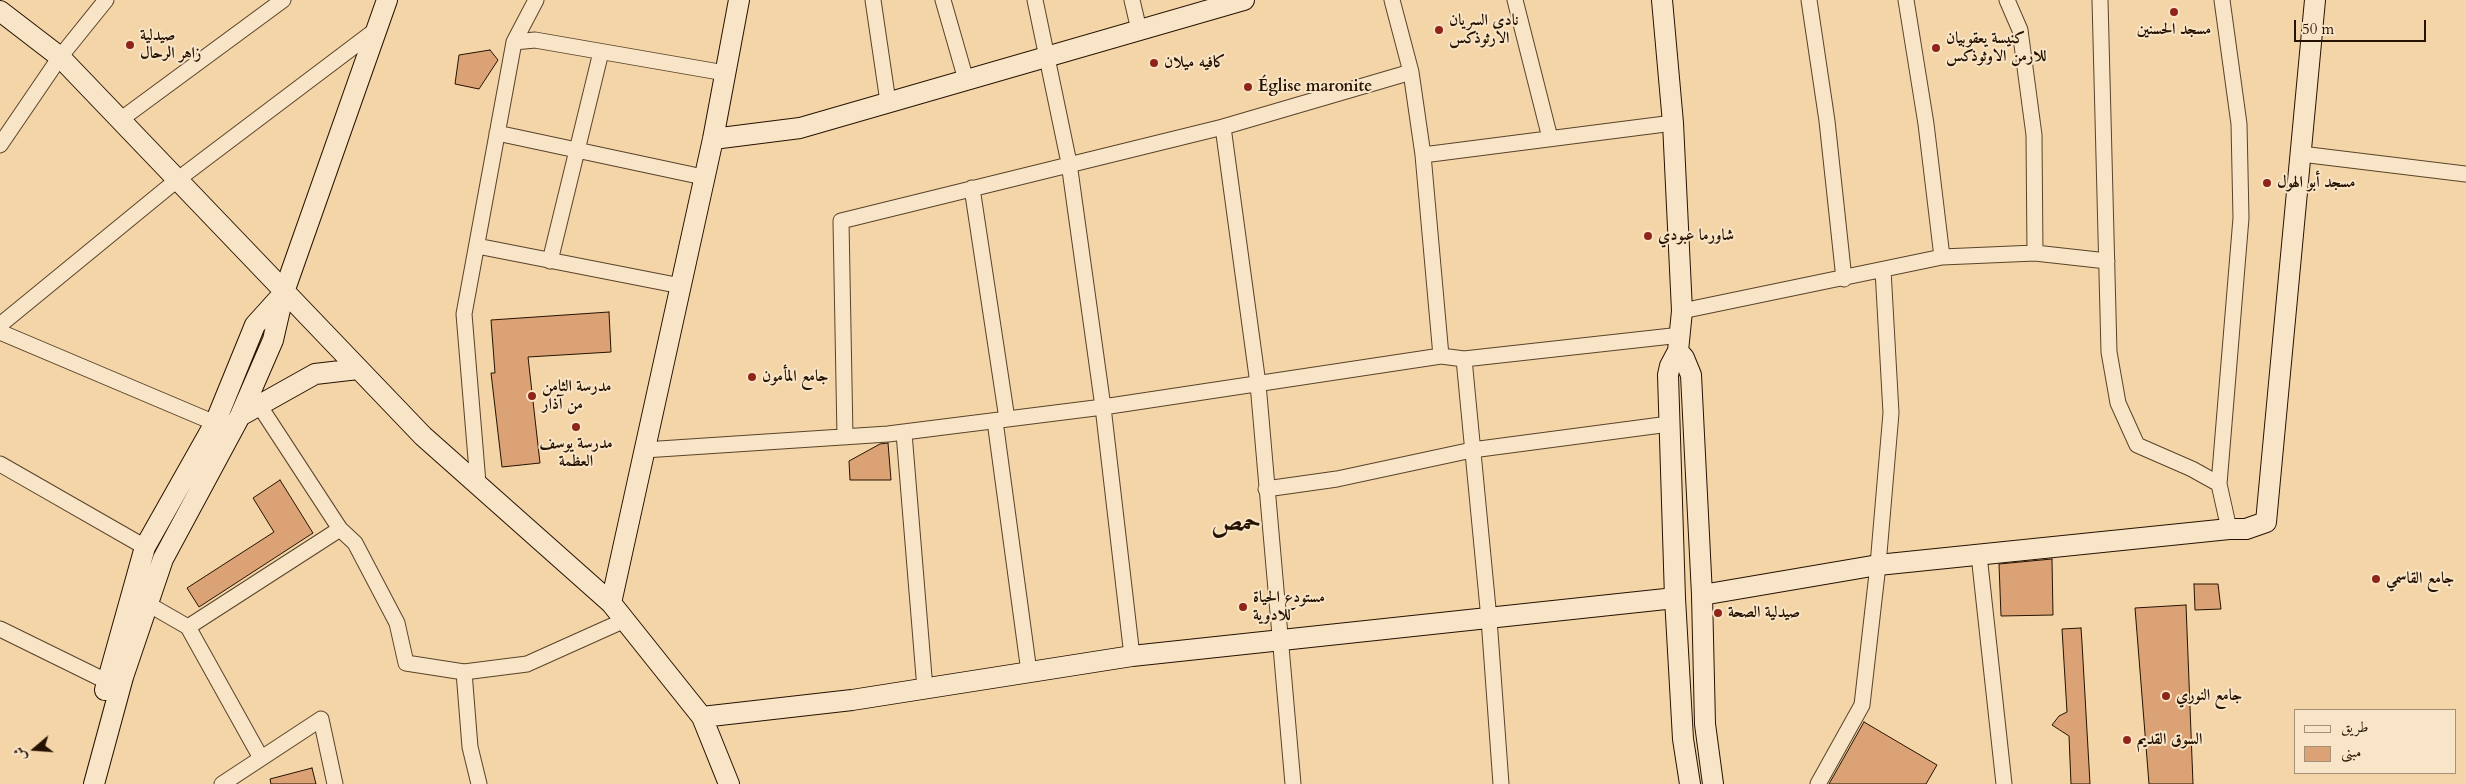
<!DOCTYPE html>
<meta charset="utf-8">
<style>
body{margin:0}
#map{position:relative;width:2466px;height:784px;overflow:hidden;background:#f4d5a8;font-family:Cardo,Amiri,serif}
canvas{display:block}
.legend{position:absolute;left:2294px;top:709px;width:162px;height:65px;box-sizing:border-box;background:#f8e4c6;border:1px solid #a49077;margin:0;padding:6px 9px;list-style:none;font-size:15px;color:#251200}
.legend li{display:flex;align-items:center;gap:10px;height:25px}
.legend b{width:25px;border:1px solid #a49077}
.north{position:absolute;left:10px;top:724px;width:50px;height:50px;-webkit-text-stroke:4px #f8e4c6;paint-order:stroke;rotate:252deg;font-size:14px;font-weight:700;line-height:20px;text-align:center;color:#251200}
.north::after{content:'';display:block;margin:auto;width:18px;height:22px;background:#251200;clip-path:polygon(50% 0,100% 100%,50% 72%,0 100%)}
.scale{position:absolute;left:2294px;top:20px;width:132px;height:22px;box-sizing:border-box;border:2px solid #251200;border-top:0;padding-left:6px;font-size:15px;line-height:18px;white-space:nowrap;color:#251200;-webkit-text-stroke:4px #f8e4c6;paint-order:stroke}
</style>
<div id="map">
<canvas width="2466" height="784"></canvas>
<ul class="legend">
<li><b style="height:6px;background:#f8e4c6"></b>طريق</li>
<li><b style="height:14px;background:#dba375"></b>مبنى</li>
</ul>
<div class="north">ش</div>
<div class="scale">50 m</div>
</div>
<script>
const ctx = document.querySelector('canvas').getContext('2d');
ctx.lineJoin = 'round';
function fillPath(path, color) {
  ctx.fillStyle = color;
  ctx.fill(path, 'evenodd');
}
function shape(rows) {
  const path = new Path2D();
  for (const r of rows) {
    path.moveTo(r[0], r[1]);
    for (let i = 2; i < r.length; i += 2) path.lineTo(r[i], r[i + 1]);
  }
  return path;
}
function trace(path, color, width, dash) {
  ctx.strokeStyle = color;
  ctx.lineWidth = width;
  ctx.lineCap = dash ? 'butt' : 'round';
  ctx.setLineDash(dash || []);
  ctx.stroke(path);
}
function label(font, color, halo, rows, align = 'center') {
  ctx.font = font + ' Cardo,Amiri,serif';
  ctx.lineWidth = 4;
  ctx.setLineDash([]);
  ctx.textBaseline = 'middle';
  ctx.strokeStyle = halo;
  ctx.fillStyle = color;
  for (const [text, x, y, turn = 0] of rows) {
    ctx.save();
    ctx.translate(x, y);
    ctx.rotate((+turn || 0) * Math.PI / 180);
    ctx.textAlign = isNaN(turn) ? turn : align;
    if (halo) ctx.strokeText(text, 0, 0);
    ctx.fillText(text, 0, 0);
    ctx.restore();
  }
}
const building = shape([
 [490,50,498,60,479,89,455,84,459,55,490,50],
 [609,312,611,352,528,357,540,463,502,467,491,373,495,373,491,320,609,312],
 [888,443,891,480,850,480,849,461,880,444,888,443],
 [280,480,313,533,199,607,187,588,274,532,253,498,280,480],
 [2052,559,2053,615,2001,616,1999,564,2052,559],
 [2194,584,2218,584,2221,609,2195,610,2194,584],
 [2186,605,2193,784,2149,784,2135,608,2186,605],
 [2081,628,2082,643,2090,784,2071,784,2069,736,2052,725,2059,716,2067,712,2062,629,2081,628],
 [1864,722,1937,765,1926,784,1829,784,1864,722],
 [312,768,316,784,271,784,270,779,312,768]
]);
const street = shape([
 [873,0,888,102],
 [943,0,966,80],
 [1035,0,1069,163,1103,407,1132,656],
 [1132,0,1139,30],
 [1392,0,1411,72,1423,155,1441,356],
 [1515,0,1550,138],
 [1809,0,1827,121,1844,279],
 [1906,0,1926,124,1942,257],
 [2007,0,2020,30,2034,135,2035,253],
 [2100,0,2109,352,2118,403,2137,445,2192,469,2219,484],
 [2222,0,2239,124,2241,218,2219,484,2229,529],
 [514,42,535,40,725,73],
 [120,120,283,0],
 [1223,127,1258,384,1293,784],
 [497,133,703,177],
 [0,145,60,57,106,0],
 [2301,154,2466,174],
 [1423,155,1673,123],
 [972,188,1007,419],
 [477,246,681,286],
 [550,261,601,52],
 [1682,311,1942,257,2035,253,2107,261],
 [0,325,177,180,377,29],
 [0,332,215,423],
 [1464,359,1489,619,1501,784],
 [259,405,340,529,355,543,397,623,406,663,464,672,527,664,625,620],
 [995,421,1029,672],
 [904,433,925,689],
 [845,437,841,221,1223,127,1411,72],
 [644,450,888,434,1103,407,1441,356,1464,359,1681,335],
 [0,464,145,547],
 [478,483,464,314,514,42,536,0],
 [1266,489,1337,479,1472,450,1669,424],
 [1979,555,2004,784],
 [148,604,188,627,261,758],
 [188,627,340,529],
 [0,629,108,682],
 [464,672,470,747,479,784],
 [222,784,321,719,335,784],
 [1818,784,1862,705,1878,565,1891,413,1883,270]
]);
const secondary = shape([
 [1662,0,1673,123,1682,311,1678,351,1670,366,1668,375,1675,598,1683,739,1690,784],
 [0,11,60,57,423,436,611,603,702,717,729,784],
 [713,139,800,128,1244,0],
 [1678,351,1684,358,1691,375,1702,595,1705,724,1713,784],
 [240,416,315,374,358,369],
 [1702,595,1878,565,2229,529,2246,529,2266,522,2315,0],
 [611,603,713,139,739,0],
 [105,690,145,547,215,423,255,325,283,294],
 [702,717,852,700,1132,656,1675,598],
 [94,784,123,677,163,559,240,416,273,340,284,292,387,0]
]);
const markers = [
 [2174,12,5,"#8f2418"],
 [1439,30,5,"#8f2418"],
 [130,45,5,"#8f2418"],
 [1936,48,5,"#8f2418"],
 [1154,63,5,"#8f2418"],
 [1248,87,5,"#8f2418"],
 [2267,183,5,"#8f2418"],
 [1648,236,5,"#8f2418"],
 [752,377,5,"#8f2418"],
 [532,396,5,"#8f2418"],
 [576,427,5,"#8f2418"],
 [2376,579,5,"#8f2418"],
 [1243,607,5,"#8f2418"],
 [1718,613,5,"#8f2418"],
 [2166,696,5,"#8f2418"],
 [2127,740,5,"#8f2418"]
];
const poiNames = [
 ["نادي السريان",1449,21],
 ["الارثوذكس",1449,39],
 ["مسجد الحسنين",2174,30,"center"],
 ["صيدلية",140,36],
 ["زاهر الرحال",140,54],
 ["كنيسة يعقوبيان",1946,39],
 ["للارمن الاوثوذكس",1946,57],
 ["كافيه ميلان",1164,63],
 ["Église maronite",1258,87],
 ["مسجد أبو الهول",2277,183],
 ["شاورما عبودي",1658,236],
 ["جامع المأمون",762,377],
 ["مدرسة الثامن",542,387],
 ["من آذار",542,405],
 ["مدرسة يوسف",576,444,"center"],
 ["العظمة",576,462,"center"],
 ["جامع القاسمي",2386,579],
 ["مستودع الحياة",1253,598],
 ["للادوية",1253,616],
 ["صيدلية الصحة",1728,613],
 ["جامع النوري",2176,696],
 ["السوق القديم",2137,740]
];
const townNames = [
 ["حمص",1236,524]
];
fillPath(building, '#dba375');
trace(building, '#251200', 1);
trace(street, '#59432a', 17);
trace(secondary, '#251200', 22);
trace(street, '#f8e4c6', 15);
trace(secondary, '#f8e4c6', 20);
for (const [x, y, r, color] of markers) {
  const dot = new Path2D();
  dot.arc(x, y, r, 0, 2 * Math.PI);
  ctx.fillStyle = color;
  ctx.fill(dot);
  trace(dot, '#f8e4c6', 2);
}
label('bold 16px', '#251200', '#f8e4c6', poiNames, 'left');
label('bold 26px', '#251200', '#f8e4c6', townNames);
</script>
